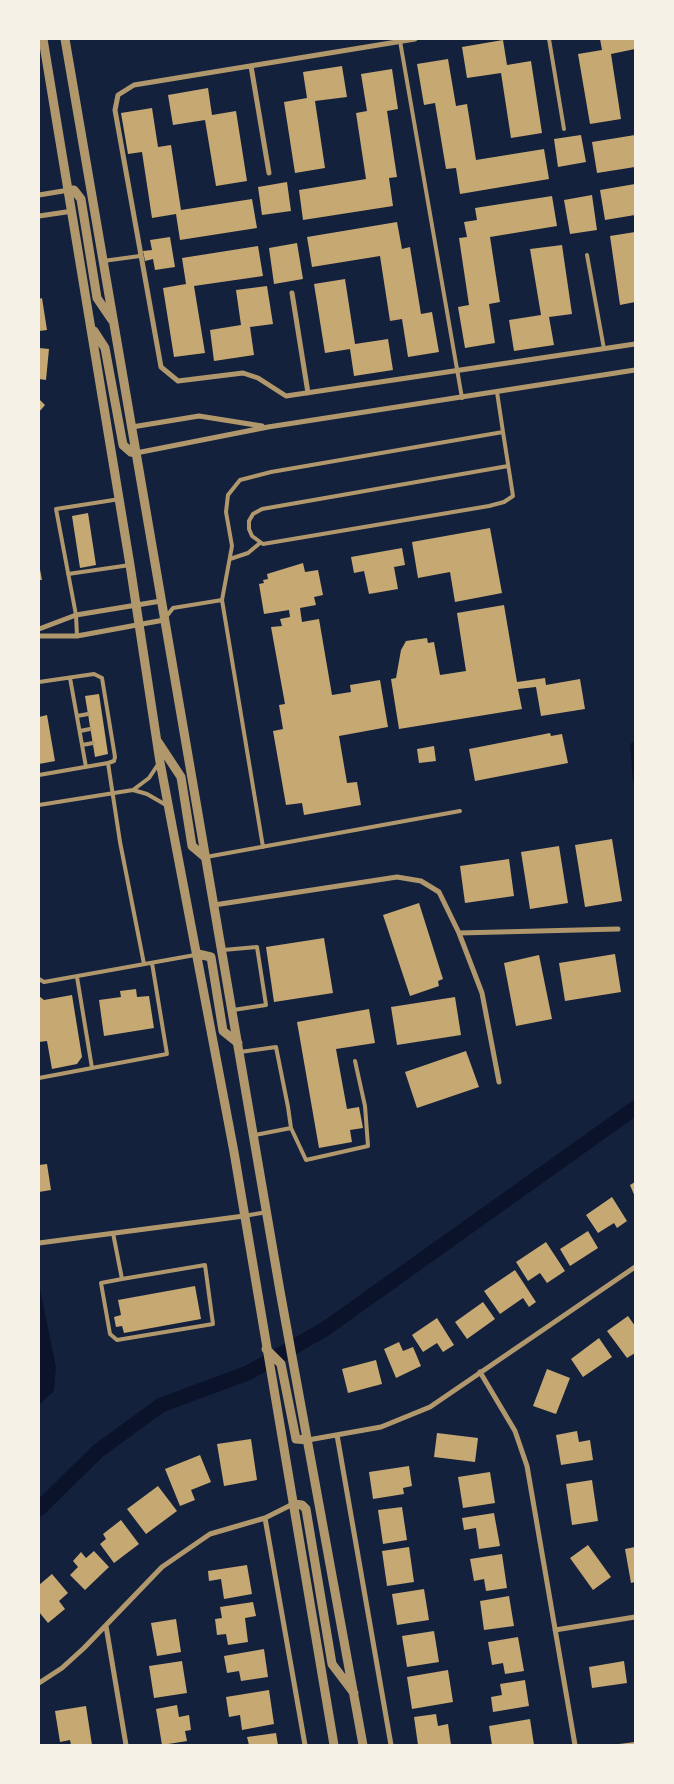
<!DOCTYPE html>
<style>
body{margin:0}
#map{position:relative;width:674px;height:1784px;overflow:hidden;background:#14213d;font-family:Ubuntu,sans-serif}
canvas{display:block}
.frame{position:absolute;inset:0;border:40px solid #f6f1e7;pointer-events:none}
</style>
<div id="map">
<canvas width="674" height="1784"></canvas>
<div class="frame"></div>
</div>
<script>
const ctx = document.querySelector('canvas').getContext('2d');
ctx.lineJoin = 'round';
function fillPath(path, color) {
  ctx.fillStyle = color;
  ctx.fill(path, 'evenodd');
}
function shape(rows) {
  const path = new Path2D();
  for (const r of rows) {
    path.moveTo(r[0], r[1]);
    for (let i = 2; i < r.length; i += 2) path.lineTo(r[i], r[i + 1]);
  }
  return path;
}
function trace(path, color, width, dash) {
  ctx.strokeStyle = color;
  ctx.lineWidth = width;
  ctx.lineCap = dash ? 'butt' : 'round';
  ctx.setLineDash(dash || []);
  ctx.stroke(path);
}
const water = shape([
 [635,741,635,783,633,781,630,744],
 [39,1284,56,1367,54,1391,39,1405]
]);
const canal = shape([
 [39,1509,98,1451,161,1405,248,1373,325,1329,635,1108]
]);
const building = shape([
 [600,39,635,39,635,49,611,54,621,119,590,124,578,54,602,50],
 [503,40,507,65,531,61,542,133,511,138,501,73,467,78,462,47],
 [448,59,456,106,467,104,476,160,544,149,549,179,460,194,456,168,446,169,435,103,424,105,417,64],
 [342,66,347,97,315,101,325,168,295,173,284,102,307,98,303,72],
 [392,69,398,109,387,111,397,177,389,178,393,206,303,220,299,190,366,179,356,113,367,111,361,74],
 [208,88,212,115,236,111,247,181,216,186,205,120,173,125,168,95],
 [152,108,158,147,171,145,181,210,252,199,257,228,180,240,176,214,152,218,142,152,128,154,121,113],
 [581,135,586,162,558,167,554,139],
 [635,135,635,167,597,173,592,142],
 [287,182,291,211,262,215,258,187],
 [635,184,635,215,605,220,600,190],
 [592,195,597,230,570,234,564,200],
 [552,196,557,226,490,237,500,302,489,304,495,343,465,348,458,307,469,305,459,238,467,237,464,222,477,220,475,208],
 [397,222,402,249,410,247,421,314,432,312,439,352,408,357,402,319,390,321,380,256,312,267,307,237],
 [635,232,635,302,620,305,610,236],
 [170,237,175,267,155,270,153,259,145,261,143,251,152,250,150,240],
 [297,243,303,279,274,284,269,248],
 [562,245,572,314,549,317,554,345,514,351,509,320,541,315,530,249],
 [258,246,263,276,194,286,205,353,174,357,163,288,186,284,182,258],
 [345,279,355,344,388,339,393,370,354,376,350,349,325,353,314,284],
 [267,286,273,324,250,327,254,355,214,361,210,330,241,325,236,290],
 [42,298,47,330,39,331,39,299],
 [39,348,49,349,46,380,39,379],
 [39,399,45,405,39,412],
 [88,513,96,565,80,568,72,516],
 [490,528,502,593,455,602,450,572,418,578,412,542],
 [402,548,405,565,394,567,398,589,369,594,364,571,354,573,351,557],
 [303,563,305,572,318,570,323,595,314,597,316,605,300,608,302,622,319,619,332,695,351,692,350,685,380,680,388,727,339,736,347,783,357,782,361,805,304,815,302,803,286,805,273,731,283,729,279,705,285,704,271,627,282,626,280,619,290,617,289,610,264,614,259,584,264,583,263,580,268,579,267,574],
 [39,564,42,580,39,580],
 [504,605,517,682,545,678,546,685,580,679,585,709,541,716,536,687,518,689,522,709,399,729,391,679,396,678,401,650,406,641,427,638,428,643,434,642,440,675,466,671,457,613],
 [99,694,108,754,95,757,85,696],
 [47,715,55,761,39,764,39,717],
 [550,733,551,736,562,734,568,763,475,781,469,749],
 [434,746,436,761,419,763,417,749],
 [612,839,622,901,585,907,575,845],
 [559,846,568,903,530,909,521,852],
 [509,859,514,896,465,903,460,866],
 [419,903,443,979,438,981,439,986,410,996,383,915],
 [324,938,333,993,274,1002,266,947],
 [615,954,621,992,565,1001,559,963],
 [539,955,552,1019,516,1026,504,963],
 [136,989,137,997,149,996,154,1028,104,1036,99,1000,121,997,120,991],
 [72,995,82,1057,77,1064,52,1069,47,1041,39,1042,39,996,44,1000],
 [455,997,461,1035,397,1045,391,1007],
 [369,1009,375,1043,336,1049,347,1109,359,1107,363,1128,350,1130,352,1142,319,1148,297,1022],
 [466,1051,479,1087,417,1108,405,1072],
 [47,1164,51,1190,39,1192,39,1165],
 [635,1182,635,1197,630,1185],
 [612,1197,627,1221,617,1228,614,1223,598,1233,586,1215],
 [588,1231,598,1248,570,1266,560,1249],
 [546,1242,565,1271,547,1283,540,1273,528,1281,516,1262],
 [515,1270,536,1302,529,1307,523,1298,500,1314,484,1291],
 [195,1286,201,1319,124,1333,122,1326,116,1327,114,1317,121,1315,118,1300],
 [483,1302,495,1319,467,1339,455,1322],
 [628,1316,635,1326,635,1353,627,1358,607,1331],
 [437,1318,454,1345,443,1352,437,1343,423,1352,412,1335],
 [599,1338,612,1357,583,1377,571,1359],
 [399,1342,403,1351,413,1347,421,1366,396,1378,384,1349],
 [376,1360,382,1384,348,1393,342,1369],
 [547,1369,570,1378,556,1414,533,1406],
 [577,1431,579,1442,590,1440,593,1460,561,1465,556,1435],
 [437,1433,478,1438,475,1462,434,1457],
 [251,1439,257,1480,224,1486,217,1444],
 [200,1455,211,1482,191,1490,195,1500,180,1506,165,1469],
 [409,1466,412,1486,403,1488,404,1494,373,1499,369,1472],
 [490,1472,495,1503,463,1508,458,1477],
 [592,1480,598,1521,572,1525,566,1484],
 [158,1486,177,1511,146,1534,127,1509],
 [402,1507,407,1540,383,1544,378,1510],
 [494,1513,500,1546,479,1549,476,1528,464,1530,462,1518],
 [121,1520,139,1544,114,1563,100,1544,106,1539,103,1534],
 [588,1545,611,1577,593,1590,570,1558],
 [409,1547,414,1582,387,1586,382,1551],
 [635,1547,635,1582,631,1583,625,1549],
 [94,1551,109,1567,85,1590,70,1575,78,1567,73,1561,81,1552,86,1558],
 [502,1554,507,1588,486,1591,484,1579,474,1581,470,1559],
 [247,1565,252,1594,224,1599,221,1579,209,1581,208,1571],
 [52,1574,68,1593,59,1601,65,1609,48,1623,39,1612,39,1585],
 [424,1589,429,1620,397,1625,392,1594],
 [509,1596,514,1626,484,1630,480,1601],
 [253,1602,256,1616,245,1618,248,1642,228,1645,226,1634,217,1635,215,1619,222,1618,220,1607],
 [176,1619,181,1652,157,1656,151,1623],
 [434,1631,439,1662,407,1667,402,1636],
 [518,1637,524,1671,505,1674,503,1663,492,1665,488,1642],
 [264,1649,268,1677,241,1681,239,1671,227,1673,224,1656],
 [182,1661,187,1693,154,1698,149,1666],
 [624,1661,627,1683,592,1688,589,1667],
 [448,1670,453,1702,412,1709,407,1677],
 [525,1680,529,1706,493,1712,491,1697,502,1695,500,1684],
 [269,1690,274,1724,242,1730,240,1715,229,1717,226,1697],
 [177,1705,179,1717,189,1715,191,1730,185,1731,187,1741,162,1745,156,1709],
 [86,1706,92,1745,71,1745,70,1740,60,1742,55,1711],
 [436,1714,438,1726,448,1724,451,1745,418,1745,414,1717],
 [530,1719,534,1745,492,1745,489,1726],
 [276,1733,278,1745,249,1745,247,1737],
 [635,1742,635,1745,619,1745,619,1744]
]);
const service = shape([
 [549,39,564,129],
 [400,41,462,398],
 [587,255,604,349],
 [103,261,140,256],
 [503,432,513,496,504,502,489,506,263,544,252,536,249,529,249,521,253,514,262,509,508,466],
 [230,559,248,553,260,543],
 [68,574,130,565],
 [166,617,173,608,222,600],
 [77,636,76,615,56,509,120,499],
 [70,678,86,767],
 [39,682,94,674,102,678,115,757,114,761,108,763,120,842,144,964],
 [77,716,88,714],
 [80,731,90,729],
 [82,745,93,743],
 [39,775,108,763],
 [133,790,149,778,159,763],
 [39,805,133,790,147,794,166,805],
 [263,847,222,600,232,546,226,512,228,495,240,480,271,472,503,432,497,392],
 [206,857,460,811],
 [223,950,257,947,266,1005,233,1010],
 [39,979,44,982,195,955],
 [240,1052,276,1047,288,1107,291,1128,255,1135],
 [92,1068,167,1054,152,963],
 [39,1078,92,1068,77,977],
 [291,1128,306,1160,368,1146,365,1106,355,1061],
 [244,1216,267,1212],
 [113,1233,122,1279,205,1265,213,1324,117,1340,110,1334,101,1283,122,1279]
]);
const minor = shape([
 [415,39,134,85,118,95,115,110,161,367,178,381,243,373,258,378,286,396,635,344],
 [251,66,269,173],
 [39,195,69,190],
 [39,216,73,211],
 [292,293,308,393],
 [132,427,199,416,262,426],
 [136,453,268,427,635,370],
 [39,629,76,615,161,601],
 [39,636,77,636,164,620],
 [214,905,397,877,421,881,439,892,459,933,482,993,499,1082],
 [459,933,618,929],
 [39,1243,244,1216],
 [480,1372,515,1431,527,1466,575,1745],
 [337,1435,391,1745],
 [308,1440,381,1427,430,1407,635,1267],
 [265,1518,305,1745],
 [106,1626,126,1745],
 [555,1630,635,1617],
 [39,1683,62,1668,84,1648,162,1567,210,1534,265,1518,293,1504]
]);
const tertiary = shape([
 [43,39,130,565,160,762,234,1152,334,1745],
 [65,39,280,1291,363,1745],
 [69,190,74,190,81,199,97,298,112,320],
 [94,331,105,348,123,445,131,452,136,453],
 [158,742,181,777,192,846,205,857],
 [198,954,211,957,223,1031,238,1043],
 [266,1349,281,1364,296,1439,308,1440],
 [293,1504,302,1505,306,1509,332,1664,354,1693]
]);
fillPath(water, '#0b132b');
trace(canal, '#0b132b', 15);
fillPath(building, '#c6a872');
trace(service, '#b1986c', 4);
trace(minor, '#b1986c', 5);
trace(tertiary, '#b1986c', 9);
</script>
